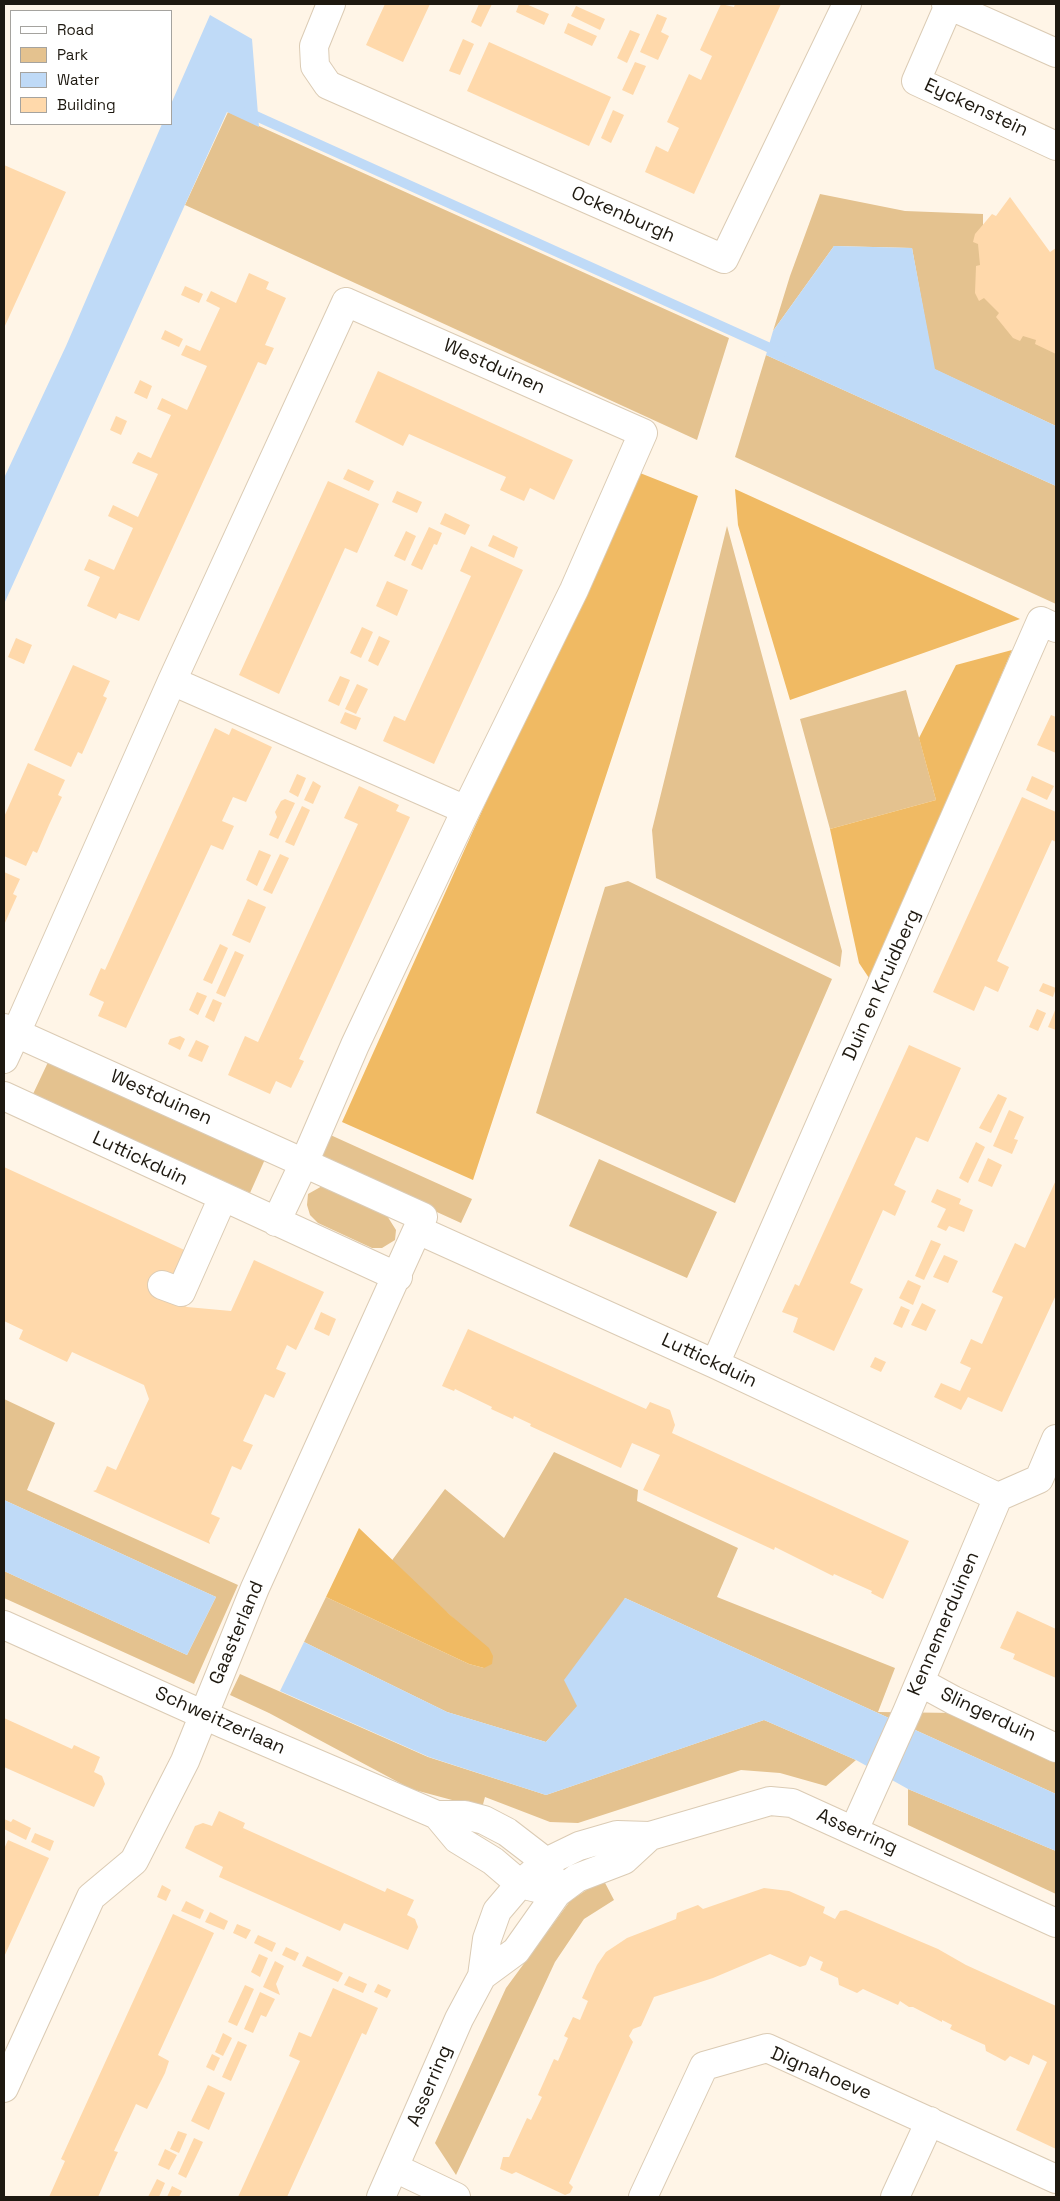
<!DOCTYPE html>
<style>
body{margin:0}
#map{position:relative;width:1060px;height:2201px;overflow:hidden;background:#fff5e7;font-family:"Space Grotesk",sans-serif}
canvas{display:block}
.frame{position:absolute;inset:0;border:5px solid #1e1910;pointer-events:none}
.legend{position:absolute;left:10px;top:10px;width:162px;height:115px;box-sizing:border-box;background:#fff;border:1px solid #a5a39f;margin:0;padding:6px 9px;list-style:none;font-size:15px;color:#1e1910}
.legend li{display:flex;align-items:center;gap:10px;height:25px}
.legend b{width:25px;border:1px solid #a5a39f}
</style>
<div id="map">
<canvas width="1060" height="2201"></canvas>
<div class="frame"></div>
<ul class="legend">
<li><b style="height:6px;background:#fff"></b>Road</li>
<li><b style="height:14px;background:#e4c28f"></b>Park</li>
<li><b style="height:14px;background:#bfdaf7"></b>Water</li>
<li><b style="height:14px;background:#ffd9ab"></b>Building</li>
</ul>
</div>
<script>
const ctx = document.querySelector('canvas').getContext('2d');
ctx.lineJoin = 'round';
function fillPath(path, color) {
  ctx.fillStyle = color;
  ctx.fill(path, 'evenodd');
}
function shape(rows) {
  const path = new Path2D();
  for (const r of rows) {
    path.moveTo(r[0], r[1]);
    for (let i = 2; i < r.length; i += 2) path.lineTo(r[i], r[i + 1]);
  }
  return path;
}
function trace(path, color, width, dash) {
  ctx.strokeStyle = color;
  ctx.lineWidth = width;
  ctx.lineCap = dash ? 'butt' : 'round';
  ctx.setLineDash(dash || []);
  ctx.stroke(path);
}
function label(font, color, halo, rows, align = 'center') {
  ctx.font = font + ' "Space Grotesk",sans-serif';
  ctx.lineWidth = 4.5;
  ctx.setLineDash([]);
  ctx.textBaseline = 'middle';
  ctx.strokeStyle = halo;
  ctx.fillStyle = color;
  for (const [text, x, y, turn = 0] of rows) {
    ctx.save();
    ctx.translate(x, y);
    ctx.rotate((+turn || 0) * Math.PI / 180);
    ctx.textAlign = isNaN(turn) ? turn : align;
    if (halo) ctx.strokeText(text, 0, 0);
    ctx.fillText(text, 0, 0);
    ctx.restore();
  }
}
const green = shape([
 [228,112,729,338,697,440,185,205],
 [820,194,905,211,983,214,983,293,1038,331,1056,325,1056,426,934,369,912,248,834,246,773,331,790,276],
 [766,355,1056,486,1056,604,735,457],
 [727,526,842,951,840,967,656,878,652,830],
 [906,690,936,800,830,829,800,719],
 [628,881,832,979,735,1203,536,1113,605,887],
 [50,1058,266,1157,250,1193,33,1094],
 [326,1133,472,1199,461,1223,316,1157],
 [599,1159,717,1212,687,1278,569,1226],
 [324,1185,384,1211,396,1230,395,1240,382,1248,372,1248,318,1223,310,1215,307,1205,308,1194],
 [4,1399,55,1423,27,1490,238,1585,194,1684,4,1598,4,1571,187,1655,216,1597,4,1500],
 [554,1452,638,1490,637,1501,738,1548,717,1597,895,1668,878,1712,957,1713,1056,1758,1056,1794,625,1598,578,1706,546,1742,447,1712,304,1642,326,1597,469,1664,484,1668,452,1617,390,1563,445,1489,504,1538],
 [240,1674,428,1757,546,1795,764,1720,856,1760,826,1786,780,1773,741,1770,578,1823,550,1822,485,1797,482,1808,411,1789,269,1713,230,1695],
 [908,1789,1056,1851,1056,1894,908,1825],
 [603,1879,614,1900,584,1919,555,1962,456,2175,435,2143,506,1988,570,1901]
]);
const forest = shape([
 [635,471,698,496,473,1180,342,1122],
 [735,489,1020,619,790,700,738,525],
 [1012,650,871,981,859,963,830,829,936,800,919,738,956,665],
 [359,1528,449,1614,489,1648,493,1656,492,1664,484,1668,469,1664,326,1597]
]);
const water = shape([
 [210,15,252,39,259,127,227,112,4,604,4,478,66,346,162,124,171,124,171,104],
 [834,246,912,248,935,369,1056,426,1056,486,766,355,773,331],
 [4,1500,216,1597,187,1655,4,1571],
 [625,1598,1056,1794,1056,1851,908,1789,856,1760,764,1720,546,1795,429,1757,280,1691,304,1642,447,1712,546,1742,577,1706,564,1680]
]);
const stream = shape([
 [247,112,781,353]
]);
const building = shape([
 [385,4,430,4,403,62,366,45],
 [479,4,492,4,481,27,471,22],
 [519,4,526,4,549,14,544,25,516,12],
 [721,4,734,7,735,4,781,4,694,194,645,172,656,146,668,152,679,128,667,122,689,74,701,80,712,56,700,50],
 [576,6,605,19,600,30,571,16],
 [657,14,667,18,661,32,669,36,658,60,640,52],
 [568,23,597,36,592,46,564,33],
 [630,30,640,34,627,63,617,58],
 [463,39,474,44,460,75,449,71],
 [489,42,611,97,589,146,467,91],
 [635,62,646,66,633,95,622,90],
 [613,110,624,115,611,143,601,138],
 [4,165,66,192,4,328],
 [1010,197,1050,252,1056,248,1056,354,1035,344,1036,340,1023,336,1020,341,1013,338,996,317,999,313,984,298,979,301,975,293,976,266,980,265,978,244,973,242,975,234,992,214,996,216],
 [249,273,269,282,266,289,286,298,265,345,274,348,266,365,258,362,139,621,119,613,116,619,87,606,100,577,84,570,89,559,114,570,133,528,108,516,113,505,138,517,158,474,132,463,138,452,151,458,161,436,171,415,157,409,162,398,187,410,207,366,181,355,186,345,200,351,220,308,206,301,211,291,236,303],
 [185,286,203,294,199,303,181,295],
 [165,330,183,339,179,347,161,339],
 [378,371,573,460,554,500,530,488,524,501,500,490,506,477,409,434,403,446,355,422],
 [140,380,152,386,147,399,134,393],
 [116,416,127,421,121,435,110,430],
 [348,469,374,481,369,491,343,479],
 [328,481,379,504,357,553,345,548,279,694,239,675],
 [397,491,422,502,417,513,392,502],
 [445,513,470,525,465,535,440,524],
 [429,527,442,533,437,545,434,544,422,570,411,565],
 [406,531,416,536,405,561,394,556],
 [493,535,518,547,514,558,488,546],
 [471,546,523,570,434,764,383,741,394,716,405,721,449,625,471,576,460,571],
 [387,581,408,590,397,616,376,606],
 [362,627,373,632,361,658,350,653],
 [379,636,390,641,378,666,368,661],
 [16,638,32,645,24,664,8,657],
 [73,665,110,681,103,696,107,698,82,754,78,752,71,767,34,750],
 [340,676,350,680,339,706,328,701],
 [357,684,368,689,356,714,345,709],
 [345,712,361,718,356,730,340,723],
 [1051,715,1056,717,1056,753,1037,745],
 [215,728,229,735,232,728,272,747,246,802,233,797,222,821,234,826,223,850,211,845,126,1028,98,1016,104,1002,89,995,101,968,105,970],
 [28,763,65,780,58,795,62,797,49,825,37,853,33,851,26,866,4,856,4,817],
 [297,774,306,778,298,797,289,792],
 [1032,776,1054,786,1047,800,1026,790],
 [313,781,321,786,313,804,304,800],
 [359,786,399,805,396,811,410,817,299,1059,304,1061,291,1088,276,1081,270,1094,228,1075,245,1036,258,1042,358,824,344,818],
 [1022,797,1056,812,1056,842,1052,840,997,961,1009,967,998,992,985,986,974,1011,933,992],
 [285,799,295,803,278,839,269,835,277,817,275,812,281,801],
 [302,806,310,810,294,846,285,842],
 [259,850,271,855,257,886,246,880],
 [280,854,289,858,272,894,263,890],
 [4,872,20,879,13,894,17,896,4,925],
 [248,899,266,907,250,943,232,935],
 [220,944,228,948,212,984,203,980],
 [235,951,244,955,225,997,216,993],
 [1043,983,1056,988,1053,997,1039,991],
 [197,992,207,996,198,1015,189,1010],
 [213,999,222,1003,214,1022,205,1017],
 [1056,1008,1056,1030,1048,1027],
 [1037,1009,1046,1013,1038,1031,1029,1027],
 [180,1036,185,1039,180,1050,168,1044,170,1039],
 [196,1040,209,1046,202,1062,188,1056],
 [909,1045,961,1068,928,1142,916,1137,894,1185,906,1191,895,1216,883,1210,850,1283,863,1289,834,1351,793,1332,798,1318,782,1312,795,1284,799,1286],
 [998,1094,1007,1098,991,1133,979,1128],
 [1009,1110,1024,1117,1014,1139,1018,1140,1012,1154,993,1146],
 [976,1142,985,1147,968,1183,959,1178],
 [988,1158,1002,1165,992,1187,978,1181],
 [4,1167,191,1253,182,1304,187,1307,231,1311,254,1260,324,1292,296,1350,287,1345,276,1369,286,1373,274,1398,265,1394,243,1441,253,1445,241,1470,232,1466,211,1514,220,1518,209,1541,210,1544,93,1491,96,1490,107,1466,116,1470,149,1399,144,1385,72,1352,67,1362,42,1350,19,1339,23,1330,4,1321],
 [1056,1180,1056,1295,1002,1412,968,1397,961,1410,934,1397,941,1383,960,1391,971,1368,960,1363,971,1339,982,1344,1003,1297,992,1292,1015,1243,1025,1248],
 [937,1189,961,1199,959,1204,973,1210,964,1232,949,1226,946,1231,937,1227,946,1209,931,1202],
 [931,1240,941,1244,924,1280,915,1276],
 [944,1255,958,1261,948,1283,933,1277],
 [908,1280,921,1286,913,1305,899,1298],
 [922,1303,936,1310,926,1331,911,1325],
 [901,1306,910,1310,902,1328,893,1324],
 [321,1312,336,1319,329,1336,314,1329],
 [468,1329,646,1409,650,1402,670,1410,675,1425,672,1433,909,1541,883,1599,871,1593,872,1591,834,1574,833,1576,775,1547,774,1550,643,1490,660,1455,632,1443,621,1468,530,1426,531,1424,514,1416,513,1419,491,1409,492,1407,455,1389,454,1391,442,1386],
 [875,1357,886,1362,881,1372,870,1367],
 [1017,1611,1056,1629,1056,1678,1013,1659,1015,1654,1000,1648],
 [4,1718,72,1749,74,1745,100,1757,94,1772,102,1776,105,1784,94,1807,4,1767],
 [219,1811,245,1823,243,1828,363,1882,385,1892,387,1888,414,1900,407,1915,415,1919,418,1927,408,1950,344,1923,340,1931,219,1877,223,1867,185,1848,195,1826,203,1823,212,1826],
 [4,1819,11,1822,13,1819,31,1828,26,1840,4,1829],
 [35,1833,54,1841,50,1851,31,1842],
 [8,1840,49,1858,4,1957,4,1849],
 [162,1885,171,1890,166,1901,157,1897],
 [764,1888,789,1891,825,1907,823,1913,835,1919,840,1911,846,1910,938,1949,966,1965,1056,2006,1056,2149,1016,2130,1047,2062,1033,2055,1029,2065,1010,2056,1005,2061,986,2051,985,2045,950,2029,952,2025,942,2020,942,2022,913,2007,909,2007,900,2001,898,2005,863,1989,857,1993,839,1985,838,1978,820,1970,823,1962,810,1956,806,1965,800,1967,770,1954,713,1978,654,1997,641,2026,633,2029,629,2036,633,2042,569,2183,573,2187,570,2193,565,2195,516,2172,512,2174,500,2169,503,2157,509,2157,527,2118,531,2120,542,2097,538,2095,554,2059,558,2061,568,2038,564,2036,573,2017,580,2020,588,2001,582,1998,597,1965,606,1952,627,1938,676,1919,677,1913,698,1905,703,1909],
 [186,1901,204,1910,200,1919,181,1911],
 [210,1912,228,1921,224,1930,205,1922],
 [173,1914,214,1933,158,2055,169,2061,165,2073,147,2109,136,2104,114,2151,118,2152,98,2197,49,2197,65,2161,61,2159],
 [237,1924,251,1930,246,1939,233,1933],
 [258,1935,276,1943,272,1952,254,1943],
 [286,1947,299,1953,295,1961,282,1955],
 [259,1954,268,1958,260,1977,251,1972],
 [307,1956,343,1973,338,1982,302,1966],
 [275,1961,284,1966,276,1984,280,1995,263,1987],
 [349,1976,367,1984,363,1993,344,1985],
 [378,1984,391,1990,387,1998,374,1992],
 [245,1985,254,1989,237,2026,228,2022],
 [333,1988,378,2008,373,2019,366,2035,362,2033,287,2197,238,2197,300,2061,289,2056,299,2032,311,2037],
 [260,1992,275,1999,266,2017,261,2015,253,2033,244,2029],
 [223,2033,232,2038,223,2056,215,2052],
 [238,2041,247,2045,231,2081,222,2077],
 [212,2054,220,2058,214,2071,206,2067],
 [208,2085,225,2093,209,2130,191,2121],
 [178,2131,187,2134,179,2153,170,2149],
 [194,2138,203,2142,186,2178,178,2174],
 [165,2149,177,2155,169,2170,158,2165],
 [157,2179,165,2183,159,2197,148,2197],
 [172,2186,182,2191,179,2197,167,2197]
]);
const minor = shape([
 [331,4,314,46,315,66,328,85,724,259,847,4],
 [946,4,1056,53],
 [949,5,916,81,1056,146],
 [346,302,643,433,574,590,466,810,355,1045,304,1163,16,1033,172,681,346,302],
 [172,681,466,810],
 [4,1028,16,1033,4,1059],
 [4,1096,398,1277],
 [418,1230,715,1364,998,1497],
 [162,1285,181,1292,223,1197],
 [715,1364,1041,621,1056,628],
 [4,1625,224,1724,437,1815,465,1815,484,1820,507,1832,546,1862,557,1893],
 [920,1682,953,1700,1056,1748],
 [437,1815,457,1839,493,1861,520,1884,537,1888],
 [854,1830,907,1712,998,1497,1039,1479,1056,1439],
 [482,1976,516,1951,557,1893,577,1878,624,1860,650,1836],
 [4,2088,91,1897,134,1861,185,1761,255,1588,423,1217,304,1163,276,1222],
 [395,2168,456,2197],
 [381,2197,459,2019,482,1976,487,1939,497,1911,520,1884,546,1862,579,1846,617,1835,650,1836,770,1801,792,1803,1056,1923],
 [643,2197,704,2066,767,2048,1056,2179],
 [895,2197,930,2121]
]);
const streetNames = [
 ["Eyckenstein",976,108,25],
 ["Ockenburgh",623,215,24],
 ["Westduinen",494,367,24],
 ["Duin en Kruidberg",882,985,-66],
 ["Westduinen",161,1098,24],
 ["Luttickduin",140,1159,25],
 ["Luttickduin",709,1361,25],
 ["Kennemerduinen",944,1624,-67],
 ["Gaasterland",237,1633,-67],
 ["Slingerduin",988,1715,25],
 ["Schweitzerlaan",220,1721,24],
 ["Asserring",857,1832,24],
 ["Dignahoeve",821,2074,23],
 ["Asserring",430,2086,-67]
];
fillPath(green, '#e4c28f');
fillPath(forest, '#f0ba63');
fillPath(water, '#bfdaf7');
trace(stream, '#bfdaf7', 10);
fillPath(building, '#ffd9ab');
trace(minor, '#dbcbb4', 30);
trace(minor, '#fff', 28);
label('19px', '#1e1910', '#fff', streetNames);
</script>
